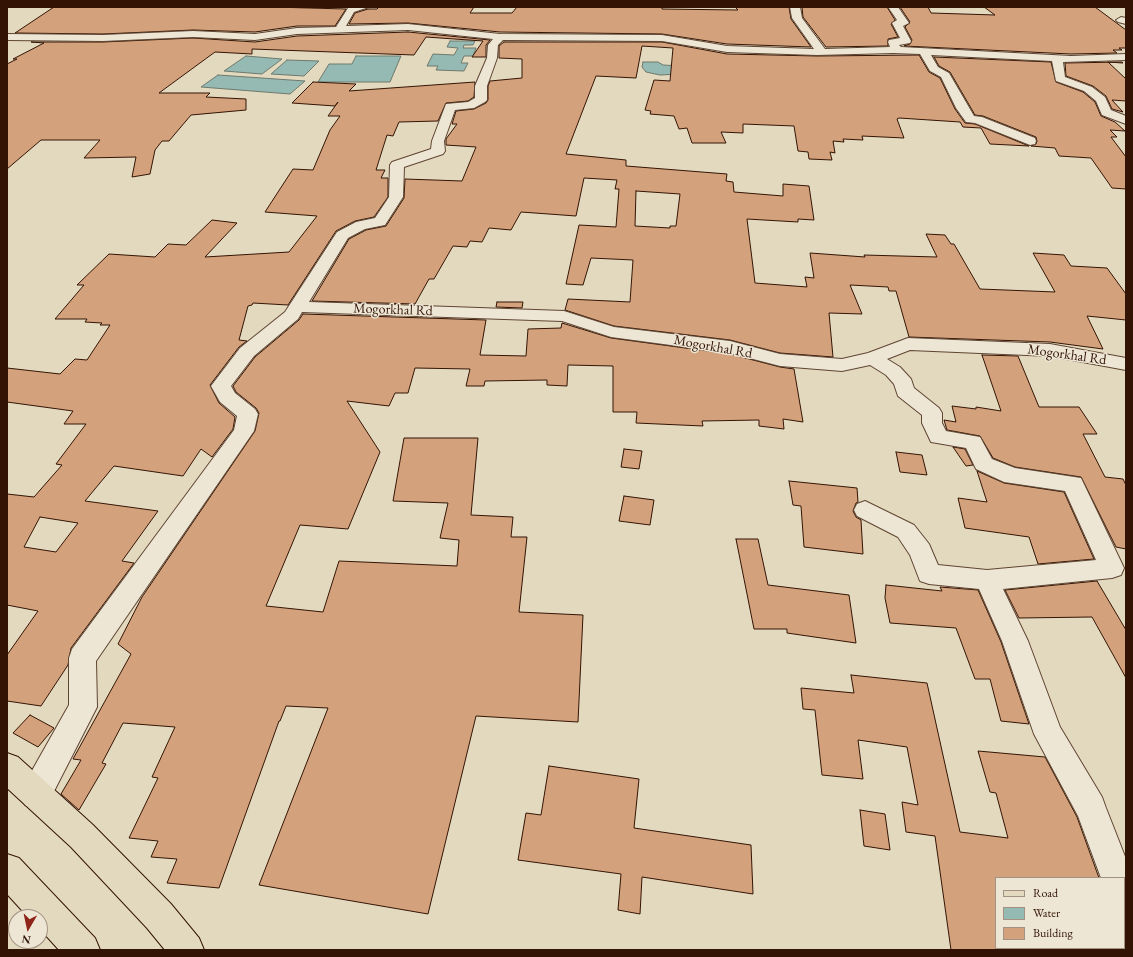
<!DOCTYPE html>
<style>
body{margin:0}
#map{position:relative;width:1133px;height:957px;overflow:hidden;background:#e3d9be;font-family:"EB Garamond",serif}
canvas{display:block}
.frame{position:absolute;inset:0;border:8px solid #331404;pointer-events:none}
.legend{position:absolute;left:995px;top:877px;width:130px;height:72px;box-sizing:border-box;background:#ede6d5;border:1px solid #a39281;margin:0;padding:5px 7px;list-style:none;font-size:12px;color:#331404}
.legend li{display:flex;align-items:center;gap:8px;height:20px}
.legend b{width:20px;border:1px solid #a39281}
.north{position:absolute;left:8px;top:909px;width:40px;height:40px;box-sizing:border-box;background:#ede6d5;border:1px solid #a39281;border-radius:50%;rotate:189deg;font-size:11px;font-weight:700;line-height:16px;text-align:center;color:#331404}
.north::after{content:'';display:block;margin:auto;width:14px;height:18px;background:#8f2418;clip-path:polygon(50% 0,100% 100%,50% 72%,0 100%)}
</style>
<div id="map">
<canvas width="1133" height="957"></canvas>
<div class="frame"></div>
<ul class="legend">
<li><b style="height:5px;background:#e3d9be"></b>Road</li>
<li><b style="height:11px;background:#95bab3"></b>Water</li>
<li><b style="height:11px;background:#d3a17c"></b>Building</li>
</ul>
<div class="north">N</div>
</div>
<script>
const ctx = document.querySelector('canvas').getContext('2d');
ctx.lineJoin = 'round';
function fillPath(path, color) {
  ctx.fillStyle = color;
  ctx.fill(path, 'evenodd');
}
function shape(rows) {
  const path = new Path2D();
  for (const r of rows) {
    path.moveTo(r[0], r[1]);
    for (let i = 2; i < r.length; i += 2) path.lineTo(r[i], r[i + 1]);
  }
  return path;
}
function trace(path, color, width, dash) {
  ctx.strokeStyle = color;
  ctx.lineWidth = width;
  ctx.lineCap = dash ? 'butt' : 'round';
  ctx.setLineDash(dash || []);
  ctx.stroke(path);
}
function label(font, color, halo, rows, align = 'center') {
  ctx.font = font + ' "EB Garamond",serif';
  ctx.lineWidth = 3;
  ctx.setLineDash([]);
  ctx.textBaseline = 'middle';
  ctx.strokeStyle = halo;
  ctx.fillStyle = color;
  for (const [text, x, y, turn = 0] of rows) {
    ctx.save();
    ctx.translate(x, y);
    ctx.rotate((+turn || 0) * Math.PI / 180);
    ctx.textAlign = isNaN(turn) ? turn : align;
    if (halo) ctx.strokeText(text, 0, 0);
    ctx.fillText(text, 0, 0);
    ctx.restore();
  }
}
const water = shape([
 [450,41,475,41,473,45,464,45,463,48,476,48,473,56,464,56,461,63,468,63,464,71,436,70,438,66,427,66,433,54,454,55,458,48,447,47,450,41],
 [246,56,282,59,262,74,224,71,246,56],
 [356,56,401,56,390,82,318,82,329,64,352,64,356,56],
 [287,60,319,61,304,76,271,74,287,60],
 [643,62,658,62,663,65,698,67,681,74,660,75,646,72,642,67,643,62],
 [218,75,305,81,290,94,201,87,218,75]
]);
const building = shape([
 [54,7,273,7,346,9,335,26,297,26,255,32,193,30,103,34,15,33,54,7],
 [379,7,474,7,470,13,512,13,517,7,662,7,662,9,738,10,735,7,789,7,791,19,811,47,727,44,662,34,500,32,408,23,349,24,355,13,368,9,377,9,379,7],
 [802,7,887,7,895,20,891,24,898,37,888,39,888,46,826,47,803,17,802,7],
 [900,7,928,7,931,13,995,15,984,7,1095,7,1126,30,1126,48,1119,48,1122,50,1113,50,1117,53,1071,54,904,46,910,44,912,40,905,27,910,22,900,7],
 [408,32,490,40,486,45,486,57,472,57,483,41,426,37,414,55,252,49,252,54,215,52,159,93,210,93,206,97,246,99,246,110,191,115,169,141,162,141,155,150,150,174,132,177,136,157,84,158,100,140,41,140,7,169,7,64,17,59,13,59,44,43,31,42,103,42,193,38,255,42,297,36,408,32],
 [504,42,662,42,727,54,817,56,919,55,929,72,940,78,955,109,965,123,975,124,1029,146,990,144,981,128,963,127,960,122,899,118,897,119,904,138,862,136,863,140,843,139,844,142,833,141,835,153,830,152,832,160,809,159,808,152,798,151,794,126,743,124,743,133,721,132,726,143,692,143,687,128,679,129,674,116,650,114,651,111,645,110,654,80,670,81,673,48,642,46,636,78,596,76,566,154,626,160,626,166,727,174,726,181,733,182,734,192,783,196,783,184,809,186,814,220,798,219,798,222,747,219,755,283,807,287,805,277,814,278,810,253,865,257,864,255,937,257,926,234,945,235,951,244,954,244,980,289,1055,292,1033,253,1064,255,1071,266,1107,268,1126,294,1126,320,1087,316,1103,349,1050,342,909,337,896,291,889,291,888,287,850,285,862,314,829,313,833,357,780,353,730,340,614,326,565,310,568,299,630,302,633,260,591,258,583,285,566,284,579,225,616,227,619,189,615,189,617,180,584,178,576,216,521,212,511,230,489,228,482,242,470,241,467,247,453,246,434,279,429,279,415,304,312,301,349,239,366,230,386,226,404,198,405,179,462,181,476,147,446,145,446,139,457,124,452,124,456,111,474,109,486,103,488,100,488,86,490,81,522,78,522,59,499,58,499,46,504,42],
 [636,191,680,194,676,226,670,226,670,228,635,226,636,191],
 [934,57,1051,62,1056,82,1083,92,1095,102,1101,116,1115,122,1125,131,1110,130,1117,137,1111,137,1126,157,1126,189,1112,188,1091,158,1059,156,1055,148,1031,146,1036,144,1037,141,1036,137,983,116,975,115,950,72,939,66,934,57],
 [1108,62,1126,79,1126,101,1112,100,1123,112,1112,109,1106,96,1093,86,1066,76,1065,63,1122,62,1123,63,1108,62],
 [313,82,356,84,349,91,475,82,474,97,468,101,446,103,438,121,399,122,393,136,387,135,376,170,385,170,381,178,388,178,388,197,374,217,355,221,336,231,288,305,253,303,252,305,248,306,239,340,247,341,239,347,210,385,219,403,235,417,233,429,212,457,201,449,183,476,114,466,85,501,158,511,122,561,134,563,71,648,68,665,41,706,7,701,7,655,38,611,7,605,7,494,34,497,62,465,56,464,86,424,64,424,73,411,7,402,7,368,60,374,75,359,87,360,110,325,100,325,102,323,85,322,87,319,55,319,84,285,77,285,109,254,155,257,168,244,186,245,212,220,237,223,205,257,289,252,317,216,265,212,293,169,313,170,330,130,340,116,328,116,338,102,335,106,292,103,313,82],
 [40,517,78,523,56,552,24,547,40,517],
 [497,302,523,302,522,308,496,307,497,302],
 [303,314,486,320,480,355,526,356,528,329,561,328,562,323,611,338,730,354,780,367,794,369,803,422,783,419,784,429,759,426,759,420,702,421,703,426,636,423,637,412,613,412,613,366,568,365,567,386,547,385,547,380,485,381,484,386,466,386,470,369,415,368,408,393,395,393,389,406,347,401,380,452,348,529,300,525,266,606,323,612,339,561,457,566,459,540,440,538,448,503,393,501,404,438,478,438,471,515,513,517,511,537,527,537,519,612,583,615,578,722,476,716,428,914,259,885,328,708,286,706,280,721,279,721,219,888,167,883,177,859,151,857,158,841,129,838,158,778,152,777,175,727,123,723,102,763,106,764,79,810,61,794,81,760,73,759,131,654,118,644,142,597,255,431,259,413,256,408,236,392,233,386,255,357,299,320,303,314],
 [982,355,1018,356,1039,407,1079,407,1097,434,1083,434,1105,477,1123,479,1126,485,1126,549,1116,547,1081,477,1015,467,993,458,980,436,947,430,944,420,956,422,952,406,976,409,976,407,1001,411,982,355],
 [953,447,965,449,973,465,966,466,953,447],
 [624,449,642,451,639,469,621,467,624,449],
 [896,452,922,455,927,475,900,472,896,452],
 [977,471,1004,483,1064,492,1094,559,1038,564,1029,537,965,528,958,498,987,502,977,471],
 [789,481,857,488,858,502,856,503,853,511,856,517,861,520,863,554,804,547,801,506,793,505,789,481],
 [624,496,654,500,650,525,619,521,624,496],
 [736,539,758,539,768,585,849,595,856,643,787,633,787,629,754,629,736,539],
 [1097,581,1126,630,1126,678,1092,617,1019,618,1005,590,1097,581],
 [886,585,942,591,940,587,978,590,1001,642,1029,724,1001,721,990,679,975,679,956,628,890,623,885,598,886,585],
 [851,675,927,683,960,832,1008,838,996,793,990,792,978,751,1045,757,1077,817,1099,878,996,878,996,950,951,950,935,836,906,832,902,802,918,805,907,747,858,740,863,779,822,775,815,710,803,709,801,688,854,693,851,675],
 [30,715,54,728,38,747,13,733,30,715],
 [549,766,639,779,634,828,751,845,753,894,642,877,640,914,618,910,621,874,518,860,526,813,541,815,549,766],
 [860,810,885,814,890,850,864,846,860,810]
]);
const minor = shape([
 [352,7,369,7,354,12,346,26,408,24,500,34,662,35,727,46,814,49,792,18,790,7,800,7,802,18,825,49,890,47,888,42,889,40,900,38,892,23,897,20,888,7,898,7,909,23,903,26,911,41,910,43,899,45,901,47,1071,56,1126,54,1126,60,1063,62,1065,77,1092,87,1105,97,1111,110,1126,116,1126,124,1102,115,1096,101,1084,91,1056,81,1052,61,931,55,938,67,949,73,974,116,982,117,1035,138,1036,141,1035,144,1030,145,975,123,966,122,956,108,941,77,930,71,920,54,893,53,817,55,727,52,662,41,503,40,498,45,497,58,487,86,487,100,485,102,474,108,455,110,444,141,445,151,443,154,404,167,403,197,385,225,365,229,348,238,309,302,564,311,614,327,730,341,780,354,842,359,868,353,908,338,1050,344,1126,358,1126,370,1050,356,910,350,887,359,900,367,911,379,914,388,939,408,942,413,942,423,946,431,980,437,992,459,1015,468,1081,478,1124,568,1121,575,1112,578,1003,589,1028,641,1060,727,1102,797,1106,808,1126,859,1126,891,1124,892,1124,878,1101,878,1078,816,1034,734,1002,641,979,589,929,584,920,581,910,555,898,537,857,516,854,510,857,504,865,501,914,525,929,544,938,565,987,570,1096,560,1065,491,1004,482,976,469,966,448,931,442,922,423,922,415,898,396,894,384,886,375,870,365,842,371,780,366,730,353,611,337,562,321,302,312,298,319,254,356,231,386,235,393,255,409,258,414,254,431,96,661,97,707,47,805,36,809,25,805,21,794,25,783,69,705,69,658,72,649,234,430,237,416,220,402,211,386,240,348,285,312,337,232,356,222,375,218,389,197,390,165,392,162,431,149,432,141,446,104,468,102,475,98,475,86,487,58,488,45,493,39,408,30,297,34,255,40,193,37,103,41,7,40,7,34,103,35,193,31,255,34,297,28,336,27,348,8,352,7],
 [1121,17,1126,18,1126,24,1118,22,1116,20,1121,17],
 [1124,893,1126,894,1126,937,1124,936,1124,893]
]);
const major = shape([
 [7,753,18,757,93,825,171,904,199,938,204,950,165,950,147,928,71,847,7,788,7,753]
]);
const highway = shape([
 [7,854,19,858,95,938,100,950,59,950,40,929,40,917,28,917,7,894,7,854]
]);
const streetNames = [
 ["Mogorkhal Rd",393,310,2],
 ["Mogorkhal Rd",713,347,10],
 ["Mogorkhal Rd",1067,355,8]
];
fillPath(water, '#95bab3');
trace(water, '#6e786d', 1);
fillPath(building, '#d3a17c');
trace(building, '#331404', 1);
trace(minor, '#5f4532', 2);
trace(major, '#331404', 2);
trace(highway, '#331404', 2);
fillPath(minor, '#ede6d5');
fillPath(major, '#e3d9be');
fillPath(highway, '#e3d9be');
label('14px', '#331404', '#ede6d5', streetNames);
</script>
